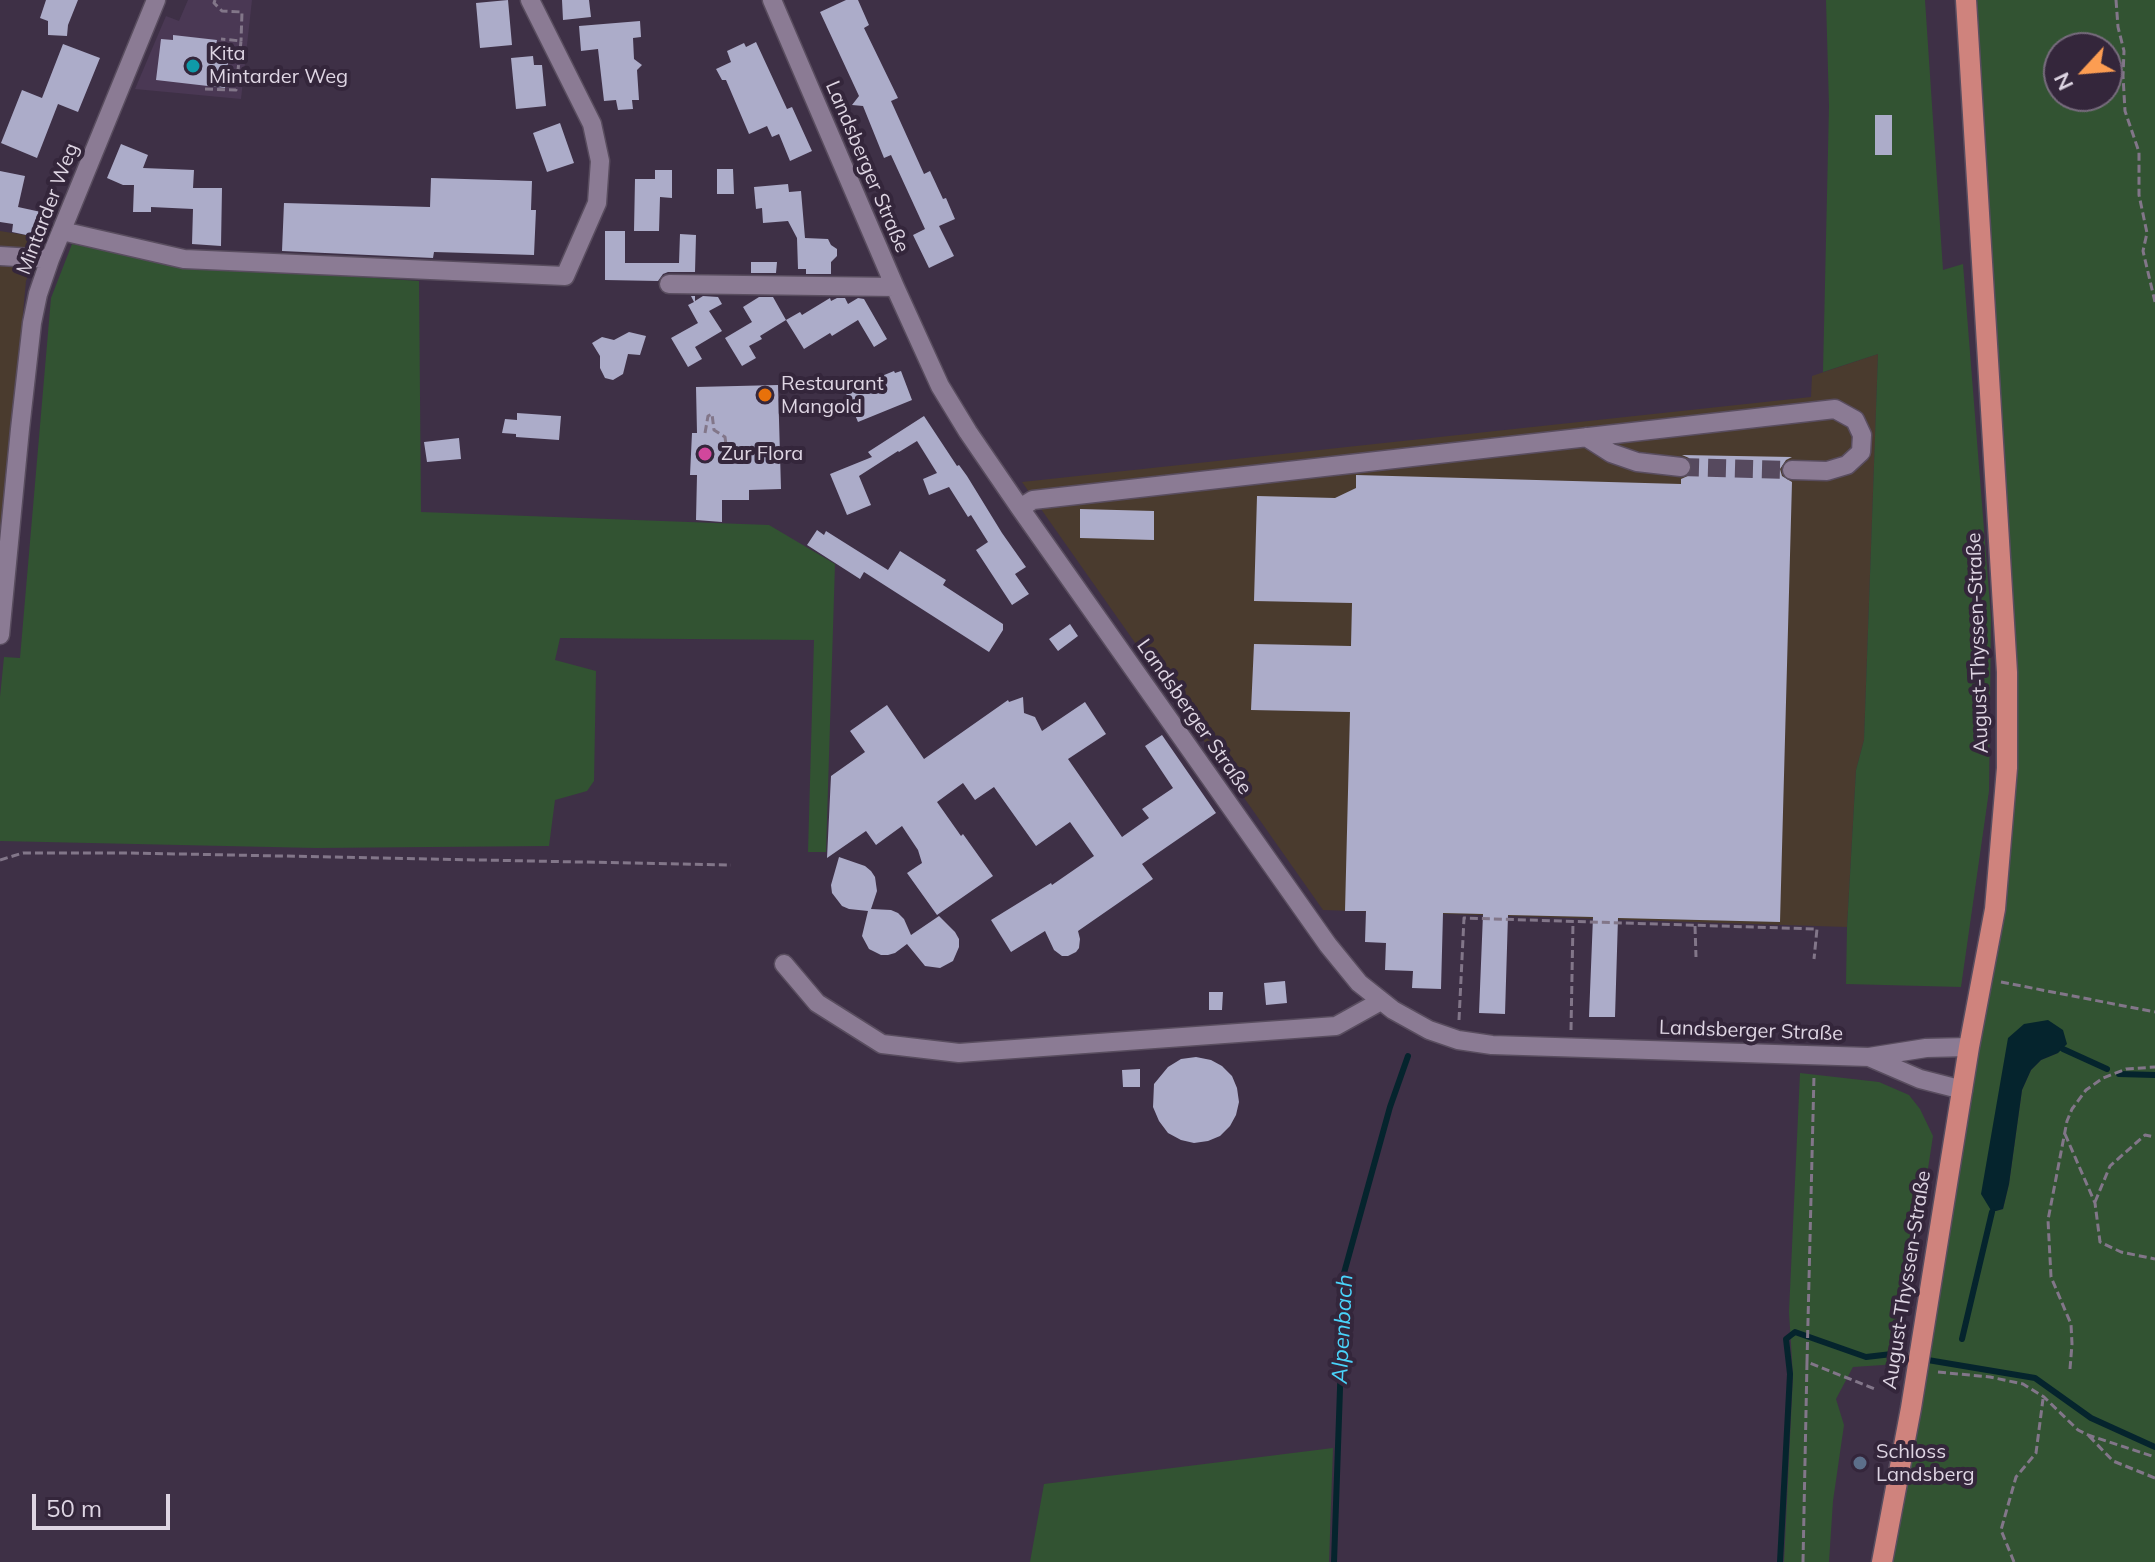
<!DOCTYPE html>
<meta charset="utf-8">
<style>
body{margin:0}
#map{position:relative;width:2155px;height:1562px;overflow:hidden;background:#3e3046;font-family:Mulish,sans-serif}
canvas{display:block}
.north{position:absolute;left:2043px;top:32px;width:80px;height:80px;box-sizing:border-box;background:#34263b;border:2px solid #786c7e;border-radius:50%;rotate:244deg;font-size:22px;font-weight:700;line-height:32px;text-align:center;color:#ded5e3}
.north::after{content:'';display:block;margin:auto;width:28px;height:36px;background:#fc9d52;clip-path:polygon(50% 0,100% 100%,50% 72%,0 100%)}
.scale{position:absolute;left:32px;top:1494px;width:138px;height:36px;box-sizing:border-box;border:4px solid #ded5e3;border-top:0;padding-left:10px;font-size:24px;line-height:28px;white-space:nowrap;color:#ded5e3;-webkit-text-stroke:6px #34263b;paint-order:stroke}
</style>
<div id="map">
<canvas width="2155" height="1562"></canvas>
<div class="north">N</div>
<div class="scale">50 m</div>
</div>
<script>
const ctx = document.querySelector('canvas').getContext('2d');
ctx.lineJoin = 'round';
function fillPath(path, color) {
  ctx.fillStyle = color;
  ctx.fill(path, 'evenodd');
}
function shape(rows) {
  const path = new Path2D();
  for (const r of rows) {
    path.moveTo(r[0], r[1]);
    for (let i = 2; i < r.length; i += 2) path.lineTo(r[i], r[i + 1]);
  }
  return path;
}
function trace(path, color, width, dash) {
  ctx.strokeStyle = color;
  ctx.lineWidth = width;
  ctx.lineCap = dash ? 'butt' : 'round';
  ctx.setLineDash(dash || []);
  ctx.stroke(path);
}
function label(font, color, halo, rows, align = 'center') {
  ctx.font = font + ' Mulish,sans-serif';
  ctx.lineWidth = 8;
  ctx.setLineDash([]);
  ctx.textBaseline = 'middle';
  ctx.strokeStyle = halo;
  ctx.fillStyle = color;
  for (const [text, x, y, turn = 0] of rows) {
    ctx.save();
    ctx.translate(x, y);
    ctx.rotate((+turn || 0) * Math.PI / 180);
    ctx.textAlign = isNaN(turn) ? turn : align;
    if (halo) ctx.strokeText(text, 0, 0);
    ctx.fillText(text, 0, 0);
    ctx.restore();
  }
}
const commercial = shape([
 [0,231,43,238,26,281,0,560],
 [1878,354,1864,740,1856,770,1847,927,1323,910,1022,482,1811,397,1812,376]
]);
const built = shape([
 [188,0,252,0,241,99,135,89,166,16,179,21]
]);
const green = shape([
 [1826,0,1925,0,1943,270,1963,264,1991,618,1989,791,1961,987,1846,984,1847,927,1856,770,1864,740,1878,354,1823,372,1829,106],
 [1977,0,2155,0,2155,1562,1893,1562,1919,1412,1988,963,2012,679],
 [2059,48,2107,48,2107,96,2059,96],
 [2024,1024,2058,1053,2041,1060,2031,1070,2022,1090,2009,1184,2003,1209,1992,1212],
 [72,244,184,265,419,281,421,512,769,525,835,564,826,852,808,852,814,640,560,638,555,660,596,671,594,781,587,791,555,800,549,846,316,848,0,841,0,697,4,657,20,658,51,298],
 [1800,1073,1879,1082,1909,1095,1920,1109,1933,1136,1898,1364,1853,1367,1836,1399,1844,1425,1833,1501,1829,1562,1784,1562,1793,1376,1789,1312],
 [1333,1448,1329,1562,1030,1562,1044,1484]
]);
const water = shape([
 [2048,1020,2063,1030,2067,1044,2058,1053,2041,1060,2031,1070,2022,1090,2009,1184,2003,1209,1992,1212,1981,1194,2008,1038,2024,1024]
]);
const stream = shape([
 [2063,1049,2107,1069],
 [2119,1074,2155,1075],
 [1962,1339,1992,1212],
 [1334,1562,1344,1273,1390,1107,1408,1056],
 [1780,1562,1790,1374,1786,1339,1795,1332,1866,1357,1892,1354,2035,1378,2091,1418,2155,1447]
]);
const building = shape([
 [46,0,78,0,68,25,67,36,48,35,48,21,40,18],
 [508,0,512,45,480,48,476,3],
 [562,0,589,0,591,17,563,20],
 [846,0,858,0,869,25,864,28,898,98,891,101,924,174,930,171,943,199,946,198,955,219,939,226,954,256,929,268,913,235,925,229,891,155,884,158,863,106,852,105,859,96,820,12],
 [640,21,641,37,633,38,634,59,642,65,637,70,639,100,632,100,633,109,618,110,616,100,604,101,598,49,581,51,579,26],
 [173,35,217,40,216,45,230,46,225,88,156,80,161,39,173,40],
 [756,42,787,109,792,107,812,151,790,161,779,134,772,137,767,126,749,134,726,80,722,80,716,69,731,62,727,51,744,43,746,47],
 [63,44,100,58,78,112,58,104,37,158,1,143,22,90,42,98],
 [533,56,534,65,542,65,546,106,516,109,511,58],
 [1875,115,1892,115,1892,155,1875,155],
 [560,123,574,163,547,172,533,133],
 [121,144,148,155,143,168,194,170,193,188,222,188,221,246,192,244,193,209,151,207,151,212,133,212,134,185,123,185,107,178],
 [717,169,733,169,734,194,717,194],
 [655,170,672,170,672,198,660,197,659,231,634,231,635,179,655,179],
 [0,171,25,176,18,207,41,212,36,237,12,232,13,224,0,222],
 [431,178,532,181,531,210,536,210,534,255,434,252,433,258,282,251,284,203,430,207],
 [788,184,789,192,801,191,805,238,828,239,831,245,837,249,837,256,831,262,831,274,806,274,806,269,798,269,797,238,788,221,763,223,762,208,756,209,754,187],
 [605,231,625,231,625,263,679,263,680,234,696,235,695,272,668,272,663,274,658,281,605,280],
 [751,262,777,262,776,273,751,273],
 [691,296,695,296,695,301,703,296,718,297,722,304,709,311,722,331,695,347,702,359,688,367,671,338,698,323,688,305,694,302],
 [759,297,773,297,786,320,760,336,762,339,749,346,756,358,742,366,725,338,752,322,743,307],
 [830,298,831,301,837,298,845,298,848,304,858,298,864,299,887,339,874,347,858,320,832,336,830,333,804,349,786,320,800,312,802,315],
 [629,332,646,336,640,355,628,354,623,374,613,380,605,378,600,368,600,356,592,343,602,337,614,340],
 [894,371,895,373,901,371,912,400,858,422,845,391],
 [778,385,781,489,749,490,749,500,722,500,722,522,696,520,697,475,690,475,692,433,697,433,696,387],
 [517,413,561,416,559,440,516,437,516,434,502,433,505,419,517,420],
 [924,416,957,466,959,465,967,476,1002,533,1026,567,1015,574,1029,594,1012,605,976,550,988,542,971,515,968,517,949,487,929,495,923,479,937,473,917,441,899,452,898,451,859,476,871,505,847,515,830,474,872,457,868,452],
 [459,438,461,459,427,462,424,442],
 [1682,455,1792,457,1786,460,1780,469,1782,476,1792,482,1780,922,1618,918,1615,1017,1589,1017,1593,917,1508,915,1505,1014,1479,1013,1483,914,1443,913,1441,989,1412,988,1413,971,1385,970,1386,943,1365,942,1366,911,1345,911,1350,712,1251,710,1254,644,1351,646,1352,603,1254,601,1257,496,1335,498,1356,488,1356,475,1681,484,1681,479,1690,475,1693,468,1689,458],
 [1080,509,1154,511,1154,540,1080,538],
 [817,530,824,535,826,531,888,570,900,551,946,580,943,585,1003,624,1003,630,989,652,864,572,860,579,807,545],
 [1070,624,1078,636,1058,651,1049,639],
 [1023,697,1024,713,1035,717,1042,731,1085,702,1106,734,1068,759,1122,837,1149,818,1142,809,1173,788,1145,746,1162,735,1216,813,1142,864,1153,879,1078,931,1080,939,1079,948,1076,952,1068,956,1062,956,1054,950,1045,931,1011,952,991,920,1051,883,1052,885,1094,856,1070,822,1036,846,994,787,975,800,963,783,937,802,961,836,963,834,993,876,937,915,907,873,922,863,918,850,902,826,876,845,866,831,827,858,831,776,865,752,850,731,887,705,924,759,1008,700,1009,702],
 [839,857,865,866,871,871,875,877,877,891,871,909,891,910,898,913,904,919,911,935,939,916,955,932,959,939,959,947,953,961,940,968,925,966,907,944,895,953,888,955,881,955,869,949,862,936,868,911,849,909,842,906,832,893,831,885],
 [1285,981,1287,1003,1266,1005,1264,983],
 [1209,992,1223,992,1222,1010,1209,1010],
 [1196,1057,1211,1060,1222,1066,1232,1076,1237,1088,1239,1102,1236,1115,1230,1126,1220,1136,1208,1141,1194,1143,1181,1140,1168,1133,1159,1121,1153,1107,1154,1084,1168,1067,1181,1059],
 [1140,1069,1140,1087,1123,1087,1122,1070]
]);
const minorTunnel = shape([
 [1681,467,1792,470]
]);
const path = shape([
 [215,0,214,3,222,11,242,12,241,41],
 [2116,0,2118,27,2124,51,2123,76,2125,111,2139,152,2139,195,2147,233,2143,251,2155,302],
 [205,89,236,90,241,41,221,39],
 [705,433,708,416,712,414,714,430,725,437,726,445],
 [0,860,23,853,131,853,731,865],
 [1695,926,1696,957],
 [2001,982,2155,1012],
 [1459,1020,1464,918,1817,929,1814,959],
 [1571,1030,1573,922],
 [2065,1134,2095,1203,2100,1242,2121,1252,2155,1259],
 [2095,1202,2110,1166,2145,1135,2155,1137],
 [1807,1362,1814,1075],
 [2070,1369,2072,1344,2071,1324,2051,1277,2048,1220,2067,1121,2072,1109,2086,1090,2103,1078,2126,1069,2155,1067],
 [1938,1372,1990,1377,2023,1384,2044,1397,2078,1430,2088,1435,2155,1457],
 [2089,1436,2113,1461,2155,1478],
 [1803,1562,1807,1362,1875,1389],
 [2014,1562,2001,1530,2016,1477,2036,1453,2043,1399]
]);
const minor = shape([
 [772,0,895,287,940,386,968,432,1020,508,1328,945,1359,983,1393,1010,1429,1030,1458,1040,1492,1045,1869,1057,1926,1048,1969,1047],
 [62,231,184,259,565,276,597,203,600,161,592,124,530,0],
 [0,256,50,259],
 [669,284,895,287],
 [1586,437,1611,453,1637,462,1681,467],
 [1020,508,1033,500,1835,409,1855,420,1862,435,1861,452,1847,465,1827,471,1792,470],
 [0,635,20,429,32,323,38,294,50,259,156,0],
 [784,964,817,1003,882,1044,959,1053,1336,1026,1381,1001],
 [1869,1057,1920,1079,1963,1090]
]);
const major = shape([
 [1882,1562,1911,1408,1969,1047,1995,909,2007,768,2007,672,1966,0]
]);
const markers = [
 [193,66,8,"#0f9aa8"],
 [765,395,8,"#e8710a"],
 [705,454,8,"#d1479c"],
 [1860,1463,8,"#5c6f8a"]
];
const poiNames = [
 ["Kita",209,54],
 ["Mintarder Weg",209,77],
 ["Restaurant",781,384],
 ["Mangold",781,407],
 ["Zur Flora",721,454],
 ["Schloss",1876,1452],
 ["Landsberg",1876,1475]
];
const streetNames = [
 ["Landsberger Straße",867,167,67],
 ["Mintarder Weg",48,209,-69],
 ["August-Thyssen-Straße",1978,643,-92],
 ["Landsberger Straße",1194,717,55],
 ["Landsberger Straße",1751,1031,2],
 ["August-Thyssen-Straße",1907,1280,-81]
];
const waterNames = [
 ["Alpenbach",1343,1329,-87]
];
fillPath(commercial, '#4a3b2e');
fillPath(built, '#4a3854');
fillPath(green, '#325332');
fillPath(water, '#05242d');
trace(stream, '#05242d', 6);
fillPath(building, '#acacc9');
trace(minorTunnel, '#56495e', 18, [18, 9]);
trace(minor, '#594d5f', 21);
trace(major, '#594d5f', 23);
trace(path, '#827689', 3, [8, 4]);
trace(minor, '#8b7b94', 18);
trace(major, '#cf837d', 20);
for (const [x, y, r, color] of markers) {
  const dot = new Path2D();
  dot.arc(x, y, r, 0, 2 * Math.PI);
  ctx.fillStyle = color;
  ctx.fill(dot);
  trace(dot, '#34263b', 3);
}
label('20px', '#ded5e3', '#34263b', poiNames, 'left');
label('20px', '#ded5e3', '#34263b', streetNames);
label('italic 22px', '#49d4fb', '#34263b', waterNames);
</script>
